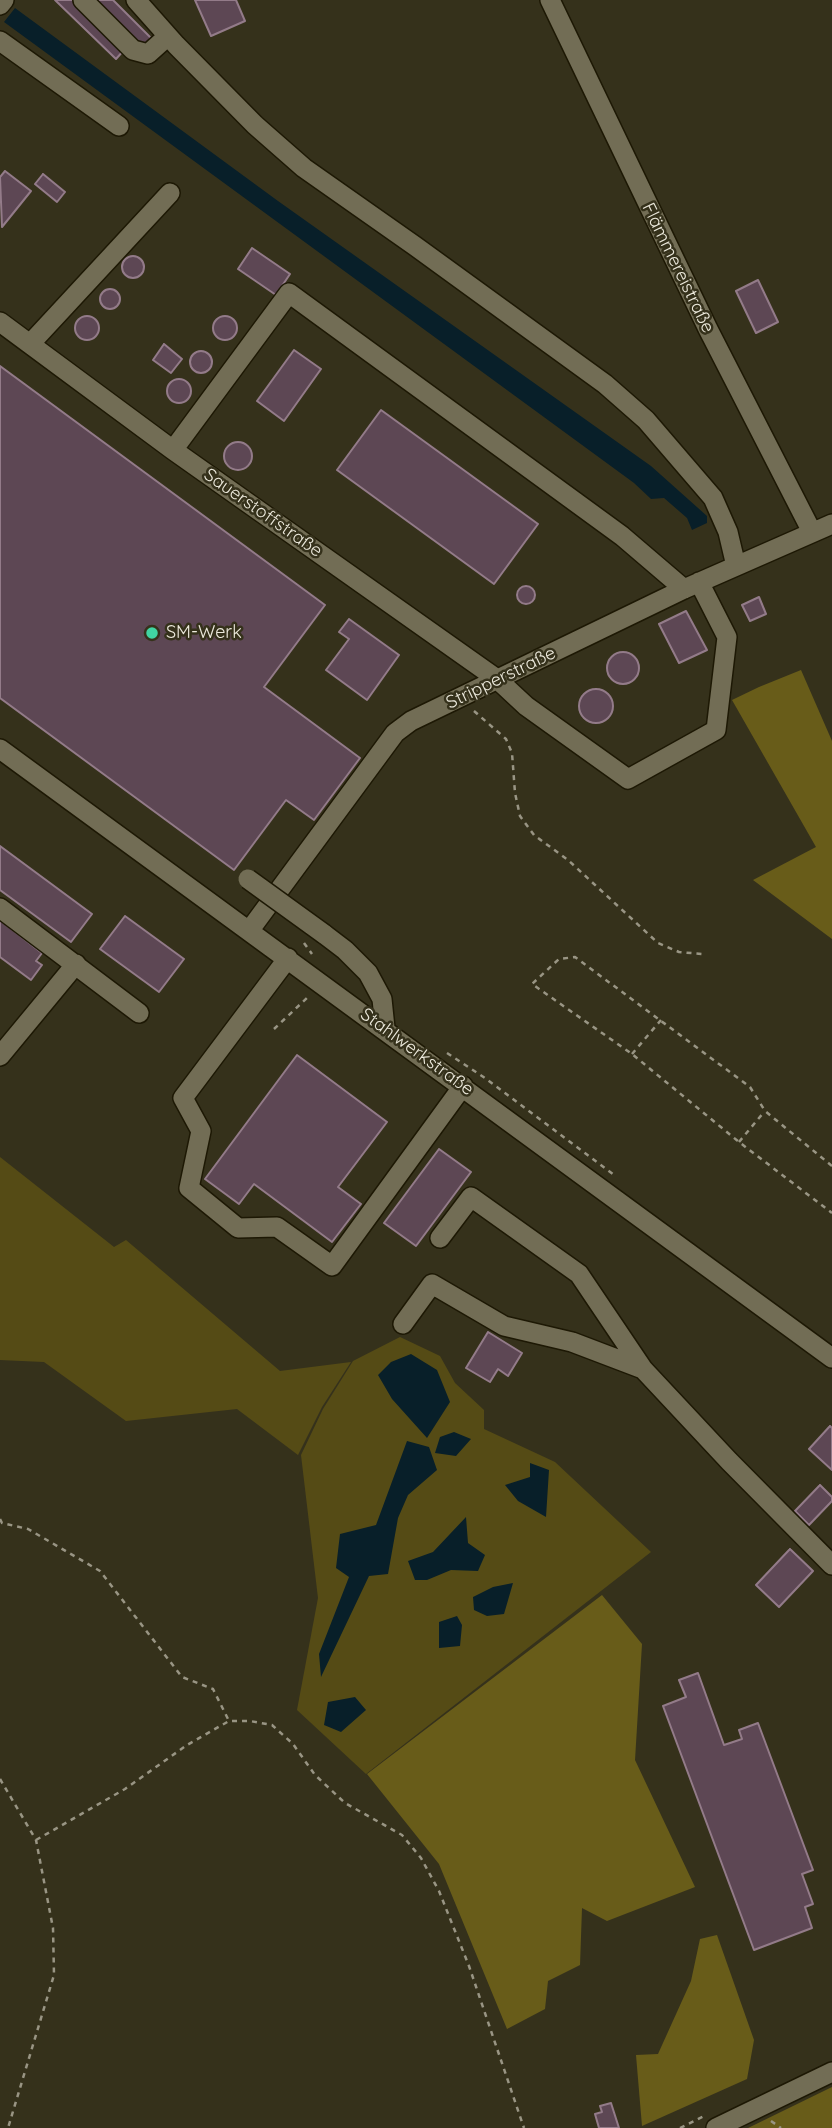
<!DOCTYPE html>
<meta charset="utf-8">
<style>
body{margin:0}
canvas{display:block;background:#35311b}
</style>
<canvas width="832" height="2128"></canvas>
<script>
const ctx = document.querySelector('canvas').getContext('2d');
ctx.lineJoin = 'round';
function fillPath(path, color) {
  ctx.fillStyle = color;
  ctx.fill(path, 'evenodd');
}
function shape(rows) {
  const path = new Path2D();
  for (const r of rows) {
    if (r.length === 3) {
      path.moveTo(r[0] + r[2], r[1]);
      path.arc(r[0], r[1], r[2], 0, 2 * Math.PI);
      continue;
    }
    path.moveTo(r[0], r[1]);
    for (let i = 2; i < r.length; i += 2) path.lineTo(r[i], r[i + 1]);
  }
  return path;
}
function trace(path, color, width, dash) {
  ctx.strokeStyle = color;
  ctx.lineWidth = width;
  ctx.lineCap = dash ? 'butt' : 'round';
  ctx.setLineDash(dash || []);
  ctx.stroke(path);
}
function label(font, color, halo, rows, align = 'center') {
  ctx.font = font + ' Quicksand,sans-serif';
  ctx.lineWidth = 5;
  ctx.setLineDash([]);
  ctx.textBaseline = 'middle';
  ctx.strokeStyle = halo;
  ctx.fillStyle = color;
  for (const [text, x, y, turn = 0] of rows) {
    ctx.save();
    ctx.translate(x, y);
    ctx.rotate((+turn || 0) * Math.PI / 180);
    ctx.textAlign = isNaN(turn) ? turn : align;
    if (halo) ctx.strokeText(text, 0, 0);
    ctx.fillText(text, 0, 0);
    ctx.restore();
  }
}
const green = shape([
 [0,1157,114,1247,126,1240,280,1371,351,1362,322,1407,298,1455,237,1409,126,1421,44,1362,0,1360],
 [400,1337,440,1356,455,1383,484,1410,484,1429,555,1462,651,1552,366,1774,297,1710,318,1598,301,1455,323,1409,353,1361]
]);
const forest = shape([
 [801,670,832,741,832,939,753,880,816,847,732,700,759,687],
 [602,1595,642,1644,635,1760,695,1887,607,1921,582,1908,580,1965,548,1981,545,2009,507,2029,439,1864,367,1774],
 [717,1935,754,2040,747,2079,642,2126,636,2055,658,2054,691,1981,700,1939],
 [832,2087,832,2128,748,2128]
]);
const water = shape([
 [15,8,278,201,651,466,707,516,707,523,692,530,687,518,664,498,651,499,634,483,4,22],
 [411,1354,437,1370,450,1402,427,1438,392,1399,378,1375,391,1362],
 [454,1432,471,1439,456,1456,435,1453,440,1437],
 [407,1441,429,1447,437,1470,408,1495,398,1518,388,1574,369,1576,321,1677,319,1654,349,1577,336,1568,340,1534,376,1525],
 [530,1463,549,1470,546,1517,518,1501,505,1485,530,1477],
 [466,1517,468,1543,485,1555,478,1571,451,1570,427,1580,415,1580,408,1561,433,1552],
 [513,1583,504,1614,487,1616,474,1610,473,1597,493,1587],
 [457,1616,462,1625,460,1646,439,1648,439,1622],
 [355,1697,366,1710,341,1732,324,1725,328,1702]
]);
const building = shape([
 [55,0,73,0,124,50,116,59,55,0],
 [94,0,113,0,152,39,143,48,94,0],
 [195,0,236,0,245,21,211,36,195,0],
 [5,171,31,191,2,227,0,177,5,171],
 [43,174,65,192,57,202,35,184,43,174],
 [252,248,290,274,276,295,238,269,252,248],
 [133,267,11],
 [758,280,778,322,756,333,736,291,758,280],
 [110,299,10],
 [87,328,12],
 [225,328,12],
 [164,344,182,359,171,373,153,360,164,344],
 [294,350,321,369,284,421,257,401,294,350],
 [201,362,11],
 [0,366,325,605,264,687,360,758,314,820,286,800,234,870,0,698,0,366],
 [179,391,12],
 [381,410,538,524,494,584,337,470,381,410],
 [238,456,14],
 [526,595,9],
 [759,597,766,614,750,621,742,605,759,597],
 [686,611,707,650,679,663,659,624,686,611],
 [349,619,399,655,367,700,326,670,349,639,339,632,349,619],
 [623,668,16],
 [596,706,17],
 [0,846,92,914,71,942,0,890,0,846],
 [125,916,184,959,159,992,100,949,125,916],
 [0,920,42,953,36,961,42,965,31,980,0,957,0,920],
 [297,1055,387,1122,338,1187,361,1204,332,1242,254,1184,239,1204,205,1179,297,1055],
 [439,1149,471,1172,416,1246,384,1223,439,1149],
 [488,1332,522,1353,508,1376,498,1369,490,1382,466,1368,488,1332],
 [830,1426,832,1428,832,1470,809,1449,830,1426],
 [820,1485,832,1497,832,1501,809,1525,795,1511,820,1485],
 [790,1549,813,1571,779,1607,756,1585,790,1549],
 [698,1673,724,1745,742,1739,739,1730,758,1723,813,1870,802,1874,813,1904,805,1907,812,1928,754,1950,663,1706,686,1697,679,1680,698,1673],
 [611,2103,619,2128,599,2128,595,2114,602,2112,600,2106,611,2103]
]);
const path = shape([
 [474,711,506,739,512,753,515,793,520,816,534,835,568,860,658,943,679,952,702,954],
 [304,943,312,954],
 [274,1029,308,997],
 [447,1053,485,1078,614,1175],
 [632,1054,661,1020],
 [739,1142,764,1112],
 [832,1166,765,1111,750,1087,575,957,559,959,532,984,632,1054,739,1142,832,1213],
 [0,1519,2,1523,28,1529,100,1571,182,1677,213,1689,229,1721],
 [0,1779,36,1840,53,1928,54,1975,8,2128],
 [36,1840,125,1789,187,1745,229,1721,250,1721,272,1725,293,1744,315,1775,345,1803,402,1835,421,1858,439,1891,469,1966,524,2128],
 [771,2121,781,2128],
 [680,2128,704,2116]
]);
const minor = shape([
 [83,0,133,50,148,54,168,36],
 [136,0,176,45,255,125,304,168,415,246,605,384,646,420,713,498,728,532,736,566],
 [550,0,708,329,812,532],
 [0,5,4,0],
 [0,41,119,126],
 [0,322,173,450,497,679,526,706,628,779,716,730,727,637,699,582],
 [30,344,170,193],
 [173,450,289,293,622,536,684,589],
 [0,749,832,1358],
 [0,908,139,1013],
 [249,931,395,733,411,721,684,589,832,524],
 [324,934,345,950,368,973,382,999,385,1028],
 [288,958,183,1098,201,1131,189,1188,238,1228,277,1227,332,1266,463,1086],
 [0,1056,76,964],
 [440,1238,471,1197,579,1274,643,1369],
 [403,1324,432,1284,504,1326,572,1342,643,1369,729,1461,832,1565],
 [716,2128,832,2072]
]);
const minorBridge = shape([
 [248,879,324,934]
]);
const markers = [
 [152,633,7,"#40d4a2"]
];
const streetNames = [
 ["Flämmereistraße",678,268,64],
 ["Sauerstoffstraße",263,513,35],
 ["Stripperstraße",501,678,-26],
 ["Stahlwerkstraße",417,1052,36]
];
const poiNames = [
 ["SM-Werk",166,633]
];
fillPath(green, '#554b15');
fillPath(forest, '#685c19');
fillPath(water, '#081f29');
fillPath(building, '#5d4754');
trace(building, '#937b89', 2);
trace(minor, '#1d1804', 22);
trace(path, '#999584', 2.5, [5, 5]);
trace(minor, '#726d55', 19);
trace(minorBridge, '#1d1804', 22, []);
trace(minorBridge, '#726d55', 19);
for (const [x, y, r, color] of markers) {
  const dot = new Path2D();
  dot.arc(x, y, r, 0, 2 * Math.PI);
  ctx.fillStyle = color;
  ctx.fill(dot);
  trace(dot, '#35311b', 2.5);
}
label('18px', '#edeadd', '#35311b', streetNames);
label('18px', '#edeadd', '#35311b', poiNames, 'left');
</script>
